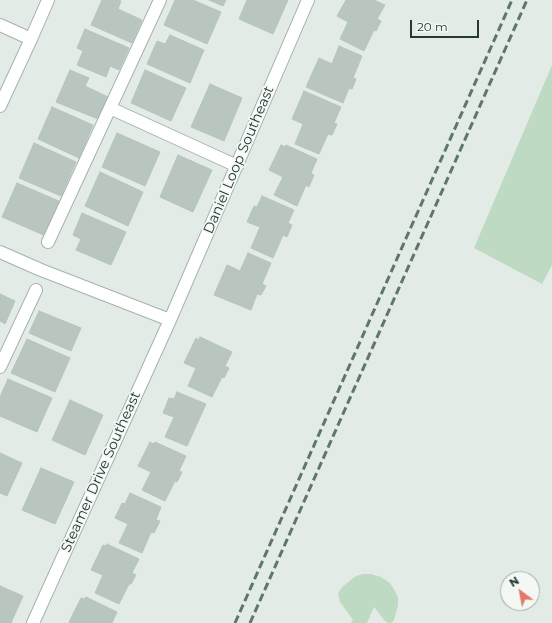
<!DOCTYPE html>
<style>
body{margin:0}
#map{position:relative;width:552px;height:623px;overflow:hidden;background:#e3ebe7;font-family:Montserrat,sans-serif}
canvas{display:block}
.north{position:absolute;left:500px;top:571px;width:40px;height:40px;box-sizing:border-box;background:#f3f8f5;border:1px solid #a1aca7;border-radius:50%;rotate:328deg;font-size:11px;font-weight:700;line-height:16px;text-align:center;color:#253a32}
.north::after{content:'';display:block;margin:auto;width:14px;height:18px;background:#e3796a;clip-path:polygon(50% 0,100% 100%,50% 72%,0 100%)}
.scale{position:absolute;left:410px;top:20px;width:69px;height:18px;box-sizing:border-box;border:2px solid #253a32;border-top:0;padding-left:5px;font-size:12px;line-height:14px;white-space:nowrap;color:#253a32;-webkit-text-stroke:3px #f3f8f5;paint-order:stroke}
</style>
<div id="map">
<canvas width="552" height="623"></canvas>
<div class="north">N</div>
<div class="scale">20 m</div>
</div>
<script>
const ctx = document.querySelector('canvas').getContext('2d');
ctx.lineJoin = 'round';
function fillPath(path, color) {
  ctx.fillStyle = color;
  ctx.fill(path, 'evenodd');
}
function shape(rows) {
  const path = new Path2D();
  for (const r of rows) {
    path.moveTo(r[0], r[1]);
    for (let i = 2; i < r.length; i += 2) path.lineTo(r[i], r[i + 1]);
  }
  return path;
}
function trace(path, color, width, dash) {
  ctx.strokeStyle = color;
  ctx.lineWidth = width;
  ctx.lineCap = dash ? 'butt' : 'round';
  ctx.setLineDash(dash || []);
  ctx.stroke(path);
}
function label(font, color, halo, rows, align = 'center') {
  ctx.font = font + ' Montserrat,sans-serif';
  ctx.lineWidth = 3.5;
  ctx.setLineDash([]);
  ctx.textBaseline = 'middle';
  ctx.strokeStyle = halo;
  ctx.fillStyle = color;
  for (const [text, x, y, turn = 0] of rows) {
    ctx.save();
    ctx.translate(x, y);
    ctx.rotate((+turn || 0) * Math.PI / 180);
    ctx.textAlign = isNaN(turn) ? turn : align;
    if (halo) ctx.strokeText(text, 0, 0);
    ctx.fillText(text, 0, 0);
    ctx.restore();
  }
}
const green = shape([
 [552,65,552,265,542,284,474,248],
 [363,574,371,574,381,577,390,583,395,591,398,598,398,605,394,620,391,623,388,623,384,620,374,607,367,623,351,623,353,620,340,602,338,594,342,587,356,576]
]);
const building = shape([
 [102,0,119,0,121,1,118,9,142,20,132,43,91,25,102,0],
 [175,0,193,0,221,12,207,44,164,25,175,0],
 [209,0,226,0,223,6,209,0],
 [247,0,288,0,273,34,239,19,247,0],
 [346,0,374,0,385,5,377,19,381,21,376,31,374,30,364,51,340,39,348,22,337,16,346,0],
 [85,29,129,48,119,70,110,66,106,77,77,65,83,51,77,48,85,29],
 [170,35,204,50,190,83,147,64,157,41,165,44,170,35],
 [339,46,362,56,353,78,356,79,352,89,349,88,343,103,306,87,319,58,332,64,339,46],
 [70,70,89,78,85,86,108,97,98,119,56,102,70,70],
 [145,70,186,88,171,121,131,103,145,70],
 [210,84,242,98,224,141,191,127,210,84],
 [304,91,341,107,334,123,337,124,332,135,328,134,319,154,295,144,303,124,292,119,304,91],
 [52,107,93,125,79,158,38,139,52,107],
 [117,133,160,152,145,186,102,167,117,133],
 [34,143,76,162,61,196,19,178,34,143],
 [281,145,285,147,286,145,317,159,311,173,314,175,309,187,306,185,297,206,274,195,283,177,269,170,281,145],
 [178,155,212,170,193,212,160,197,178,155],
 [100,172,143,192,128,226,85,206,100,172],
 [17,183,61,202,46,236,2,217,17,183],
 [262,196,294,210,288,223,292,225,287,237,283,235,273,258,251,248,260,227,247,222,254,206,257,207,262,196],
 [82,213,126,232,111,265,76,250,81,239,73,235,82,213],
 [248,253,271,263,262,284,266,286,261,295,257,294,251,310,214,295,227,265,240,271,248,253],
 [0,294,15,301,5,324,0,321,0,294],
 [39,311,81,328,71,351,29,333,39,311],
 [200,337,232,352,225,366,229,368,224,378,222,377,212,397,188,386,196,368,184,363,196,338,199,340,200,337],
 [27,339,70,358,55,392,11,373,27,339],
 [8,379,52,398,37,432,0,416,0,397,8,379],
 [177,392,206,404,187,446,165,437,174,417,163,413,169,398,174,399,177,392],
 [70,400,103,415,85,455,52,440,70,400],
 [150,442,153,444,155,442,186,456,179,471,182,472,177,482,175,481,165,501,142,490,151,472,138,466,150,442],
 [0,453,22,463,7,496,0,493,0,453],
 [41,468,74,482,55,524,22,510,41,468],
 [130,493,161,507,156,520,160,521,154,533,151,532,142,553,119,543,128,524,115,518,122,503,125,504,130,493],
 [107,544,139,559,132,573,136,575,131,584,129,584,119,604,95,593,103,575,91,570,103,545,106,546,107,544],
 [0,586,23,596,11,623,0,623,0,586],
 [86,597,117,612,112,623,72,623,69,622,81,598,85,599,86,597]
]);
const minor = shape([
 [0,25,31,39],
 [0,106,31,39,48,0],
 [110,108,237,166],
 [48,242,160,0],
 [0,252,41,270,170,320],
 [0,367,36,290],
 [33,623,170,320,308,0]
]);
const rail = shape([
 [235,623,512,0],
 [250,623,527,0]
]);
const streetNames = [
 ["Daniel Loop Southeast",239,160,-67],
 ["Steamer Drive Southeast",101,472,-66]
];
fillPath(green, '#bedac2');
fillPath(building, '#b9c6bf');
trace(building, '#b6c4bd', 1);
trace(minor, '#a6b2ad', 14);
trace(minor, '#fff', 12);
trace(rail, '#5f766d', 3, [8, 4]);
label('14px', '#253a32', '#f3f8f5', streetNames);
</script>
